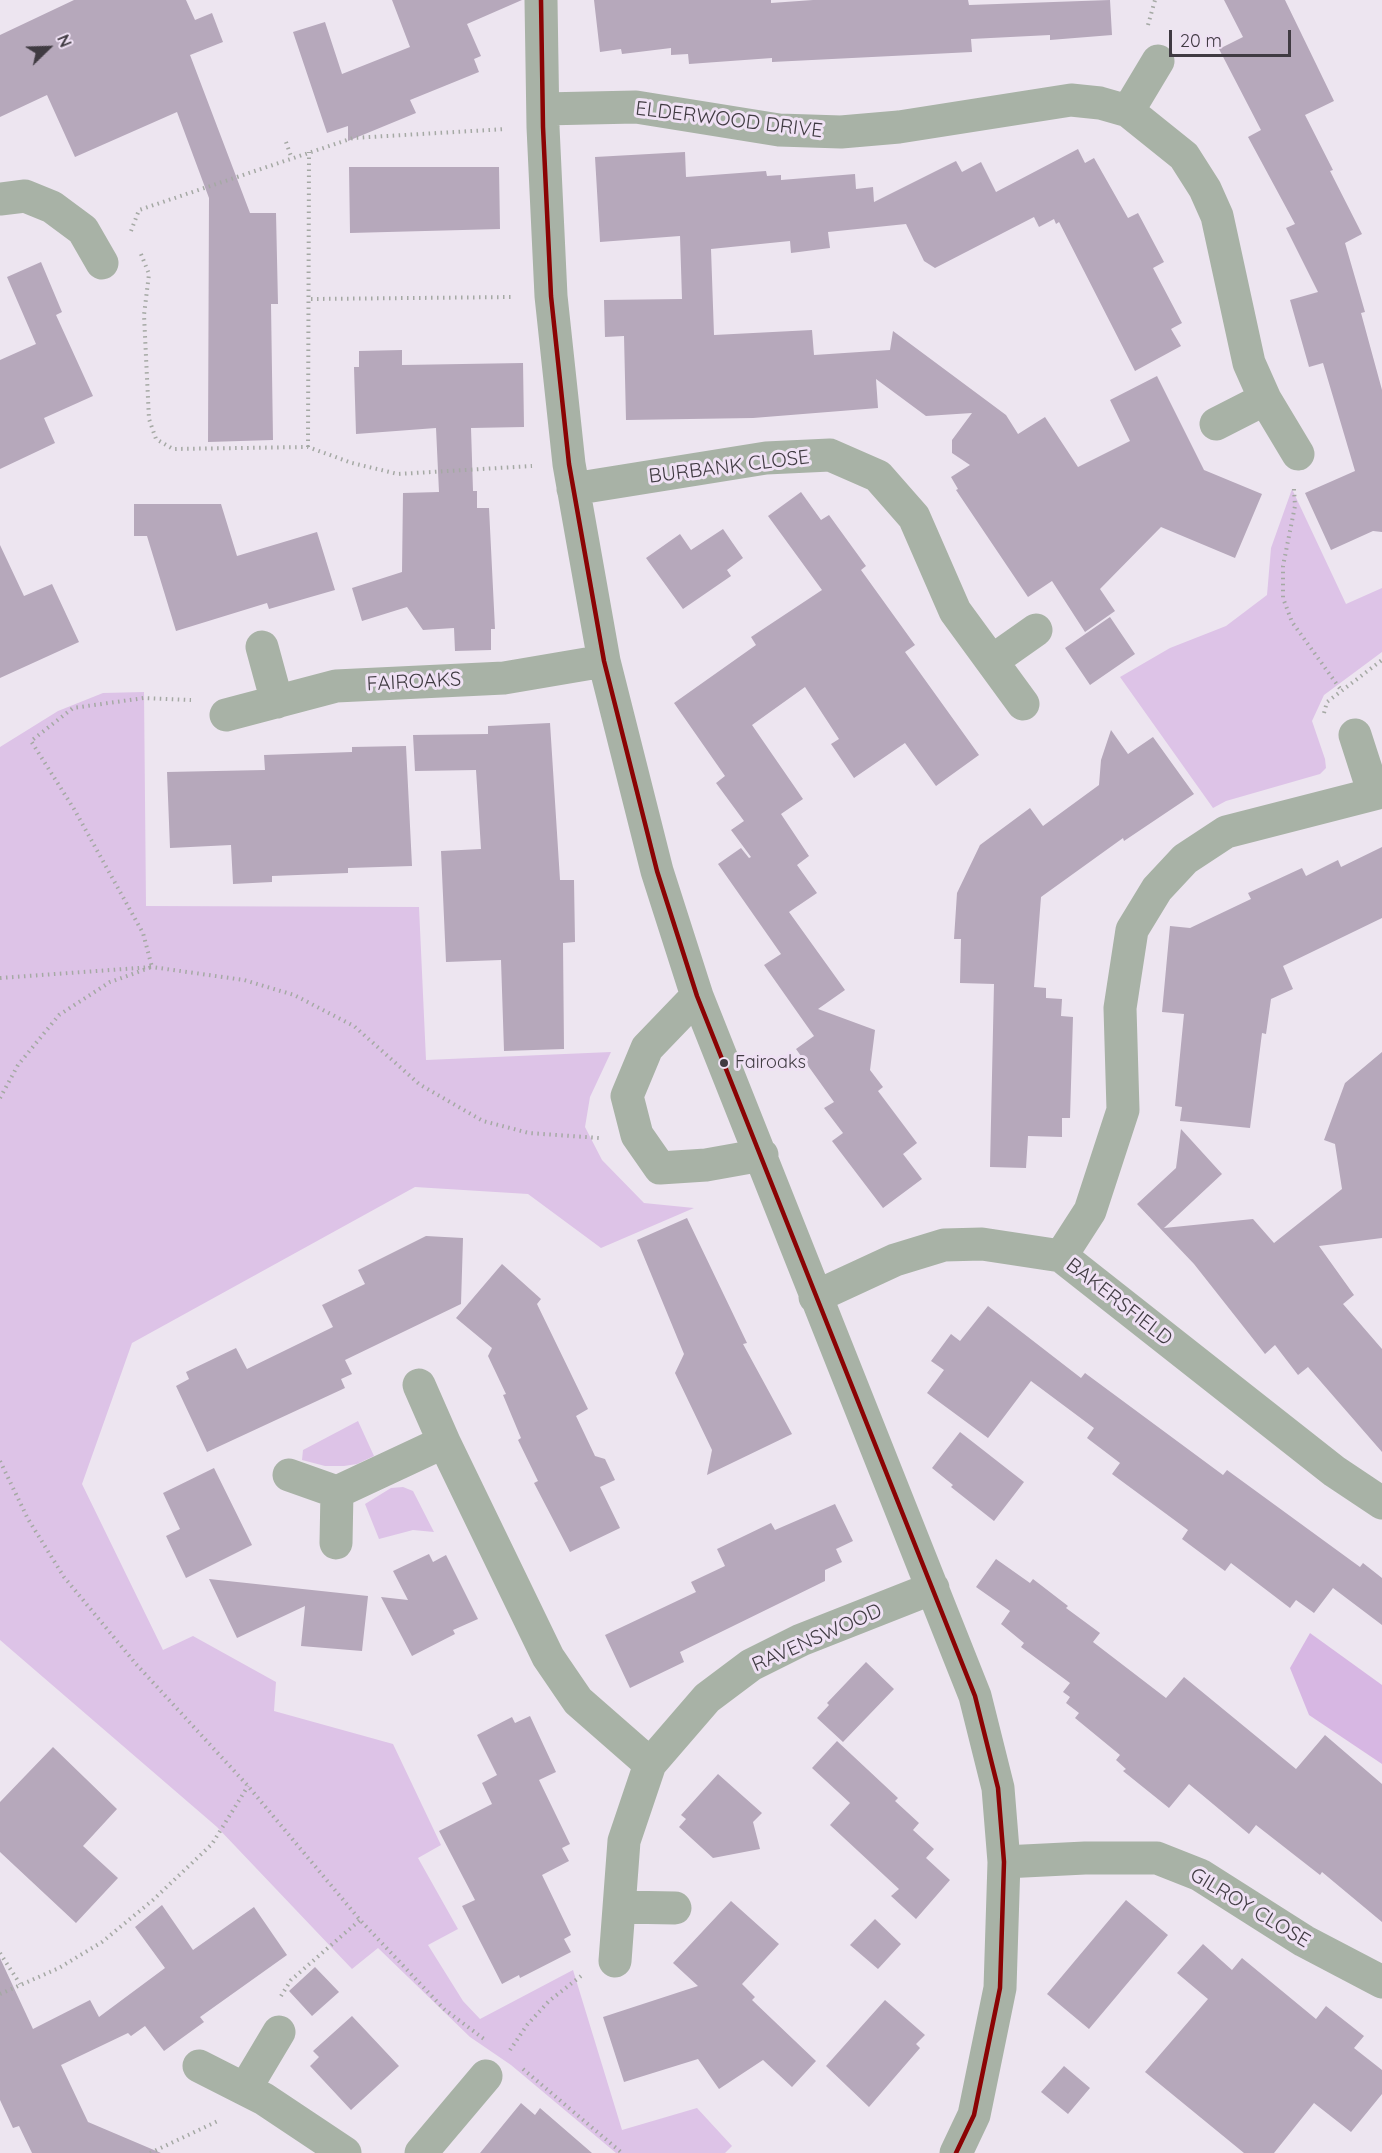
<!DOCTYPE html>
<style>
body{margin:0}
#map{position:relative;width:1382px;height:2153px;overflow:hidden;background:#ede5f0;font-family:Quicksand,sans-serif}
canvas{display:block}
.north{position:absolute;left:18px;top:18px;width:60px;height:60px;-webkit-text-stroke:4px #efe1f4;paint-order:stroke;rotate:67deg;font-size:16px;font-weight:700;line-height:24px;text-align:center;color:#403b42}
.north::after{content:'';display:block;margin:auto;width:21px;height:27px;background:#403b42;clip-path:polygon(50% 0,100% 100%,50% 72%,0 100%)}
.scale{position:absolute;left:1169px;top:30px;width:122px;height:27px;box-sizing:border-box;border:3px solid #403b42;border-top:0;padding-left:8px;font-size:18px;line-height:21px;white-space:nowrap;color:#403b42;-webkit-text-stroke:4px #efe1f4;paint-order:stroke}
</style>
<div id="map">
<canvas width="1382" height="2153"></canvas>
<div class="north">N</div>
<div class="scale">20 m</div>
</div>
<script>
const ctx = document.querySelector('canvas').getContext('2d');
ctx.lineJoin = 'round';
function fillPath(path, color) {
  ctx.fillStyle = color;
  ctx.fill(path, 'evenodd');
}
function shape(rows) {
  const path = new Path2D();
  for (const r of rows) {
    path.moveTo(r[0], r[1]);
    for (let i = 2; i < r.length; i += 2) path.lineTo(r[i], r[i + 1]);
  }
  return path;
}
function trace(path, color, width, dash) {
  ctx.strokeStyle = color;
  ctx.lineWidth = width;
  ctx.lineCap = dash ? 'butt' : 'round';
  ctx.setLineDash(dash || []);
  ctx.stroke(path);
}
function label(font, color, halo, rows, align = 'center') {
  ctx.font = font + ' Quicksand,sans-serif';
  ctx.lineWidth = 6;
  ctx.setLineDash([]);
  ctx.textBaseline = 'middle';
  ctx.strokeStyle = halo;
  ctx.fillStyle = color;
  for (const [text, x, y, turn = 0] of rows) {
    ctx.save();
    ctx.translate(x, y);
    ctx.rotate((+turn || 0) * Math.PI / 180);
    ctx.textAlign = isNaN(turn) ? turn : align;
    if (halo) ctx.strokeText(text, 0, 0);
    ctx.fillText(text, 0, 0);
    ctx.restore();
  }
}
const green = shape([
 [1292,489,1346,604,1382,588,1382,652,1324,695,1312,721,1325,759,1326,768,1320,774,1226,801,1213,808,1120,677,1170,648,1226,626,1267,595,1271,548],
 [144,692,146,906,419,907,426,1060,611,1052,590,1097,585,1127,602,1160,644,1203,694,1208,601,1248,528,1194,415,1187,132,1343,82,1484,163,1650,193,1636,276,1682,274,1711,393,1744,441,1845,418,1858,458,1929,428,1945,463,2001,480,2019,573,1970,622,2130,697,2108,732,2146,725,2153,616,2153,511,2065,470,2037,378,1948,352,1969,217,1827,0,1640,0,747,58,711,103,693],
 [358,1421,374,1456,357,1464,344,1466,325,1466,302,1460,303,1450],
 [403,1487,413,1491,434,1532,413,1530,379,1539,365,1504,391,1488]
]);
const forest = shape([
 [1310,1633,1382,1685,1382,1764,1309,1715,1290,1668]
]);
const building = shape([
 [74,0,186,0,195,20,212,13,223,42,190,55,250,213,276,213,278,304,271,304,273,440,208,442,209,198,177,112,75,157,47,95,0,117,0,35],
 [392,0,522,0,467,24,481,56,474,59,479,72,410,100,416,113,348,141,348,126,327,133,293,32,325,22,342,74,410,47],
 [594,0,771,0,771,3,813,0,968,0,969,5,1110,0,1112,35,1050,40,1050,35,971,39,972,52,772,62,772,58,689,64,688,54,671,55,671,48,622,54,621,49,600,52],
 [1224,0,1285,0,1334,101,1305,115,1333,170,1330,171,1362,234,1345,243,1365,312,1361,313,1382,390,1382,532,1373,531,1331,550,1305,493,1355,471,1323,363,1309,367,1290,300,1318,292,1286,228,1295,224,1248,137,1261,130,1219,49,1243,37],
 [1078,149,1085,163,1094,158,1128,218,1138,213,1164,262,1153,268,1182,323,1171,329,1181,346,1135,371,1059,222,1056,224,1054,219,1039,227,1034,217,935,268,924,261,906,224,828,232,830,248,791,253,790,241,711,249,714,335,812,330,814,355,890,350,893,331,1006,415,1018,434,1045,417,1078,467,1130,441,1110,400,1157,376,1204,470,1262,494,1235,558,1161,527,1100,589,1115,611,1085,632,1052,581,1028,597,956,490,958,489,951,477,970,465,952,453,952,440,972,413,926,416,876,379,878,408,753,418,626,420,624,336,605,337,604,300,682,299,680,236,600,242,595,157,685,152,686,177,766,171,767,176,781,175,781,180,855,174,856,189,873,187,874,202,956,161,962,172,981,162,996,192],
 [349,167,499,167,500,229,350,233],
 [41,262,62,312,56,315,93,396,44,418,55,443,0,469,0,360,36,344,7,277],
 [402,350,402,365,523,363,524,427,471,428,473,491,477,491,477,508,489,508,495,629,491,629,491,650,455,651,454,628,423,630,407,607,362,621,352,588,402,572,403,493,439,492,436,428,356,434,354,367,359,367,359,351],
 [801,492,821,520,829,515,866,566,861,570,915,645,905,652,979,755,936,786,905,743,854,778,831,744,839,739,805,687,752,725,803,799,781,814,809,856,797,865,817,893,789,912,845,990,818,1009,875,1030,870,1070,883,1087,878,1091,917,1143,903,1154,922,1179,883,1208,832,1141,843,1133,824,1108,834,1102,796,1049,814,1036,764,965,781,954,718,864,741,848,749,858,751,857,731,830,744,821,716,783,725,776,674,703,756,645,751,637,822,590,768,516],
 [134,504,221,504,237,556,317,532,335,590,269,609,267,603,176,631,147,536,134,536],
 [723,529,743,558,727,570,731,576,683,609,646,558,680,534,691,550],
 [0,545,24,596,52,584,79,642,0,678],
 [1110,617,1135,654,1090,685,1065,648],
 [550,723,560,880,574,880,575,942,563,943,564,1049,504,1051,501,960,446,962,441,851,481,849,476,770,415,771,413,735,488,734,488,726],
 [1111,730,1128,754,1153,737,1194,794,1124,841,1123,838,1041,897,1034,987,1046,988,1046,998,1062,999,1061,1016,1073,1017,1070,1118,1062,1118,1062,1137,1028,1136,1026,1168,990,1167,994,984,960,983,961,939,954,939,957,893,980,845,1030,808,1043,826,1099,785,1101,760],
 [406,746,412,866,348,868,348,873,272,876,272,882,233,884,231,845,170,848,167,772,265,770,264,755,352,752,352,747],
 [1382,847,1382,918,1283,966,1293,989,1271,999,1266,1034,1262,1033,1250,1128,1180,1121,1182,1107,1175,1106,1184,1014,1162,1012,1170,926,1190,928,1251,899,1248,893,1302,868,1306,876,1338,860,1341,867],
 [1382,1052,1382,1238,1319,1246,1354,1295,1343,1304,1382,1349,1382,1452,1308,1367,1298,1375,1275,1345,1265,1354,1194,1264,1137,1204,1176,1168,1181,1129,1222,1174,1164,1228,1253,1219,1274,1243,1342,1189,1335,1144,1324,1140,1345,1083],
 [687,1218,747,1343,743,1344,792,1434,707,1475,712,1450,675,1373,684,1354,637,1240],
 [426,1236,463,1238,461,1304,345,1360,352,1374,341,1379,345,1388,207,1452,176,1386,189,1379,186,1372,236,1348,247,1369,333,1327,322,1305,365,1284,358,1270],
 [502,1264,541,1299,537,1304,588,1409,576,1416,595,1456,605,1459,615,1480,600,1487,620,1528,570,1552,534,1483,538,1481,518,1440,521,1438,503,1395,506,1394,488,1356,492,1348,456,1318],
 [988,1306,1081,1378,1085,1373,1223,1475,1227,1470,1360,1567,1363,1563,1382,1578,1382,1625,1333,1588,1314,1613,1296,1600,1290,1608,1231,1563,1225,1571,1182,1539,1188,1530,1112,1474,1120,1463,1087,1438,1094,1428,1031,1381,988,1438,927,1393,944,1370,931,1361,951,1334,960,1341],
 [960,1432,1024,1482,994,1521,951,1487,953,1485,932,1468],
 [214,1468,252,1545,186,1578,166,1536,180,1529,163,1493],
 [835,1504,853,1541,836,1549,842,1562,825,1570,825,1581,680,1652,684,1662,630,1688,605,1635,696,1592,691,1582,725,1566,717,1549,771,1523,775,1530],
 [429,1554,433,1562,446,1555,478,1619,453,1630,455,1634,412,1656,381,1597,408,1600,393,1571],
 [996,1559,1030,1583,1033,1579,1068,1606,1066,1608,1100,1633,1093,1642,1166,1698,1184,1677,1296,1769,1325,1735,1382,1784,1382,1922,1322,1872,1320,1875,1256,1825,1249,1834,1189,1784,1169,1808,1123,1771,1126,1769,1116,1760,1120,1755,1075,1718,1079,1713,1066,1703,1070,1697,1063,1692,1070,1683,1021,1647,1024,1643,1001,1624,1010,1611,976,1587],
 [209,1579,368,1596,362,1651,301,1646,305,1606,237,1638],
 [866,1662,894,1689,843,1742,817,1718,829,1705,827,1703],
 [530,1716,556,1772,539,1780,570,1844,562,1848,569,1861,542,1875,571,1935,564,1939,571,1952,520,1978,519,1975,502,1984,462,1906,475,1900,439,1831,492,1804,482,1783,497,1775,477,1735,512,1717,515,1723],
 [837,1741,898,1798,895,1801,919,1823,913,1830,934,1849,926,1858,950,1880,916,1919,891,1896,899,1889,830,1825,850,1803,812,1768],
 [53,1747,117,1809,83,1846,118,1878,76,1923,0,1852,0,1802],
 [718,1774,762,1813,753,1822,760,1849,713,1858,679,1827,686,1819,681,1815],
 [1126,1900,1168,1935,1089,2029,1047,1994],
 [731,1901,779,1944,742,1984,755,1997,752,2000,816,2061,792,2087,763,2060,719,2089,698,2059,624,2082,603,2017,698,1986,673,1963],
 [162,1905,193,1950,254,1907,287,1955,200,2017,204,2022,164,2051,145,2026,131,2036,128,2033,61,2065,88,2122,161,2153,32,2153,19,2126,13,2128,0,2100,0,1958,33,2029,90,2000,99,2017,165,1968,135,1927],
 [875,1919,901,1944,878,1969,850,1945],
 [1203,1944,1232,1970,1242,1958,1316,2019,1326,2006,1364,2036,1354,2048,1382,2070,1382,2094,1351,2132,1314,2103,1274,2153,1244,2153,1145,2072,1208,1999,1177,1973],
 [315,1967,339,1992,312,2016,289,1991],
 [885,2000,925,2035,916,2044,920,2048,869,2107,826,2066],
 [352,2016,399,2066,351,2110,310,2066,319,2057,313,2051],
 [1064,2066,1090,2088,1068,2114,1041,2092],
 [521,2103,535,2115,540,2108,592,2153,480,2153]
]);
const path = shape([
 [1148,25,1155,0],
 [286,142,292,159],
 [131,231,139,210,353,138,506,129],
 [141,254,149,274,144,315,149,419,156,439,173,449,308,447,352,463,398,474,532,466],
 [311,299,514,297],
 [308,447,309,152],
 [1294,489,1295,506,1283,566,1283,598,1292,622,1341,690],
 [1324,713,1327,702,1382,660],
 [0,978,152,967,244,980,294,995,354,1026,419,1084,483,1121,529,1133,599,1138],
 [0,1098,18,1065,59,1015,110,982,152,967,143,933,74,809,31,741,73,708,144,698,191,700],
 [0,1461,28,1519,64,1577,136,1664,248,1786,360,1920,444,2009,484,2039],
 [0,1953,20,1984],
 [0,1994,59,1968,102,1942,153,1900,212,1844,248,1786],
 [281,1996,291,1980,360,1920],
 [510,2050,527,2025,549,2001,581,1976],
 [523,2069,622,2153],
 [150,2153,220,2120]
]);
const minor = shape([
 [541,0,543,127,551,296,569,464,604,661,657,871,697,996,975,1696,998,1788,1004,1862,1000,1988,974,2115,956,2153],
 [543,109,636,107,779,130,841,132,899,127,1071,100,1100,103,1128,111,1184,156,1205,189,1217,216,1249,363,1265,399,1298,454],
 [1128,111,1158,61],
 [0,199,25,196,52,207,83,230,102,263],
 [1216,424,1265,399],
 [573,489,766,458,830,455,878,476,914,517,955,611,1023,704],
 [262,647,277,702],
 [992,661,1036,630],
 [226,715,336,686,504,678,604,661],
 [1355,735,1374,794],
 [697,996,647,1048,627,1096,637,1135,660,1168,706,1165,762,1155],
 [1061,1256,1090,1211,1123,1110,1120,1008,1132,930,1157,889,1185,859,1226,832,1382,792],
 [815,1297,895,1260,944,1245,982,1244,1061,1256,1334,1471,1382,1503],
 [419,1385,444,1442],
 [289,1475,337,1492,444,1442,548,1657,578,1701,650,1764],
 [336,1543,337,1492],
 [1004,1862,1085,1858,1157,1858,1200,1875,1304,1941,1382,1982],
 [620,1907,675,1908],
 [615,1961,624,1841,650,1764,707,1698,751,1665,801,1640,933,1588],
 [199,2066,264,2099,345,2153],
 [245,2089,279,2032],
 [421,2153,486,2076]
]);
const bus1 = shape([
 [541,0,543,127,551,296,569,464,604,661,657,871,697,996,975,1696,998,1788,1004,1862,1000,1988,974,2115,956,2153]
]);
const markers = [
 [724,1063,5,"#403b42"]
];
const busNames = [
 ["Fairoaks",735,1063]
];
const streetNames = [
 ["ELDERWOOD DRIVE",729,120,7],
 ["BURBANK CLOSE",729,467,-7],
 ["FAIROAKS",414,682,-3],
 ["BAKERSFIELD",1119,1302,38],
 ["RAVENSWOOD",817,1638,-24],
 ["GILROY CLOSE",1250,1908,31]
];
fillPath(green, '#ddc3e7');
fillPath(forest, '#d7b7e3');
fillPath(building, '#b6a8bb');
trace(path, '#a5a9a4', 4, [1.5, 4.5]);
trace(minor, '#a8b2a6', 33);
trace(bus1, '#8b0304', 4.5);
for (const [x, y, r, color] of markers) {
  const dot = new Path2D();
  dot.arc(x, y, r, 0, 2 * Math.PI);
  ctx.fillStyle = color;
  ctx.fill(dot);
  trace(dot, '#efe1f4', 2);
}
label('18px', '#403b42', '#efe1f4', busNames, 'left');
label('20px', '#403b42', '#efe1f4', streetNames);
</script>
